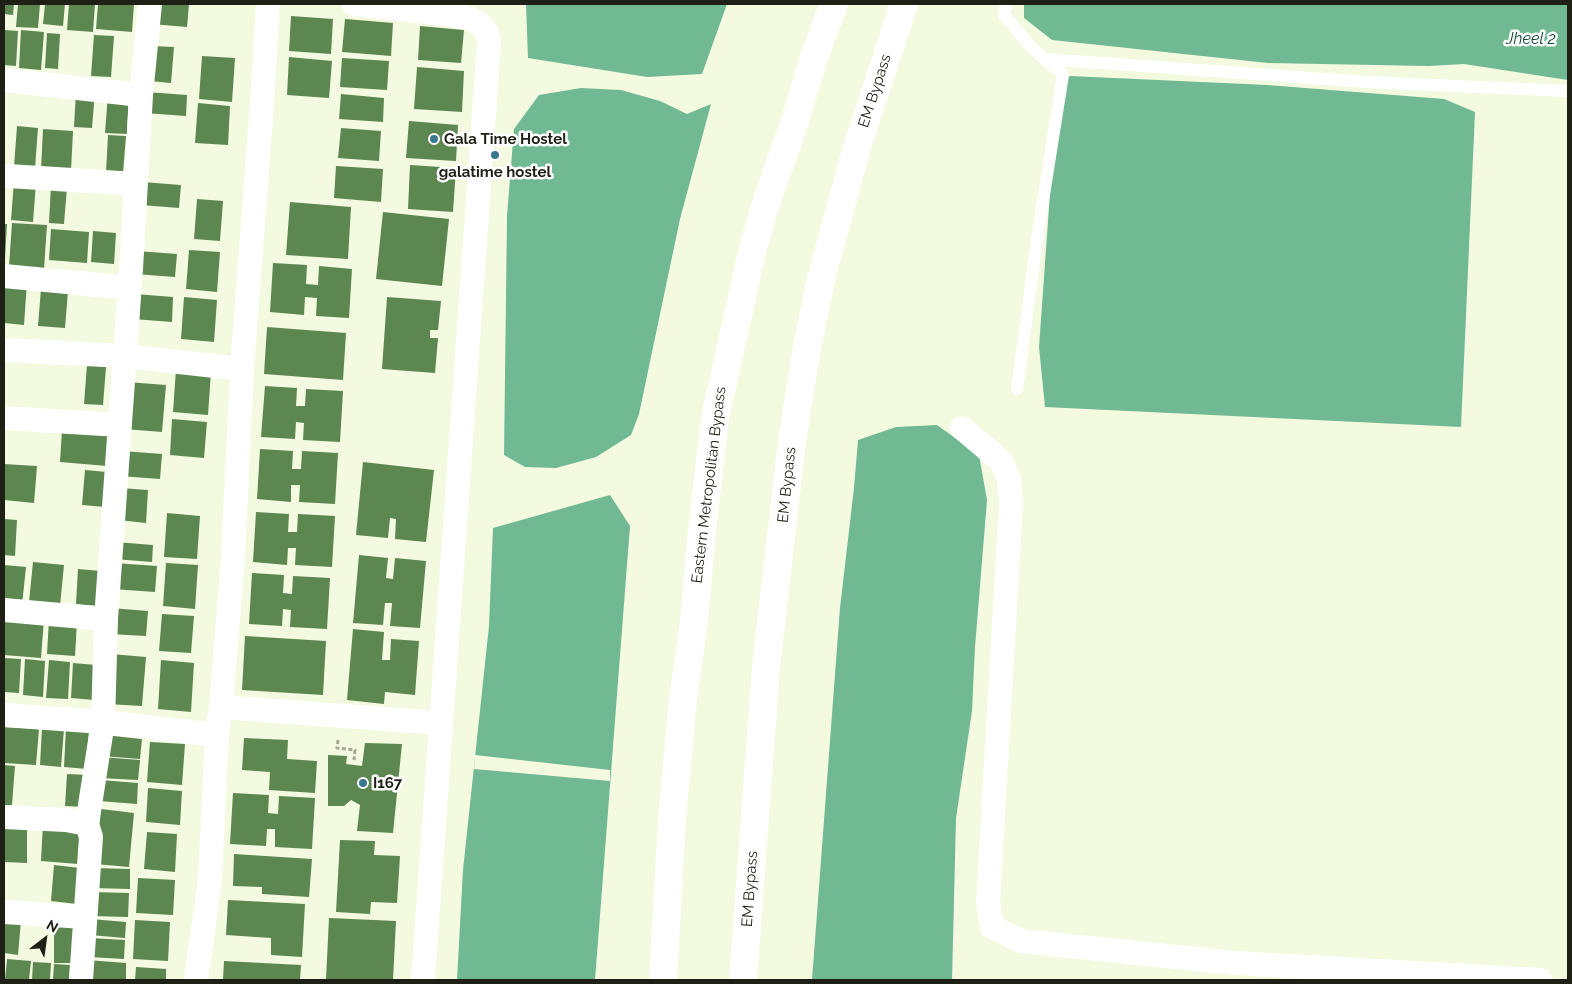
<!DOCTYPE html>
<style>
body{margin:0}
#map{position:relative;width:1572px;height:984px;overflow:hidden;background:#f3fadf;font-family:Raleway,sans-serif}
canvas{display:block}
.frame{position:absolute;inset:0;border:5px solid #1e2016;pointer-events:none}
.north{position:absolute;left:20px;top:914px;width:50px;height:50px;-webkit-text-stroke:4px #fff;paint-order:stroke;rotate:30deg;font-size:14px;font-weight:700;line-height:20px;text-align:center;color:#1e2016}
.north::after{content:'';display:block;margin:auto;width:18px;height:22px;background:#1e2016;clip-path:polygon(50% 0,100% 100%,50% 72%,0 100%)}
</style>
<div id="map">
<canvas width="1572" height="984"></canvas>
<div class="frame"></div>
<div class="north">N</div>
</div>
<script>
const ctx = document.querySelector('canvas').getContext('2d');
ctx.lineJoin = 'round';
function fillPath(path, color) {
  ctx.fillStyle = color;
  ctx.fill(path, 'evenodd');
}
function shape(rows) {
  const path = new Path2D();
  for (const r of rows) {
    path.moveTo(r[0], r[1]);
    for (let i = 2; i < r.length; i += 2) path.lineTo(r[i], r[i + 1]);
  }
  return path;
}
function trace(path, color, width, dash) {
  ctx.strokeStyle = color;
  ctx.lineWidth = width;
  ctx.lineCap = dash ? 'butt' : 'round';
  ctx.setLineDash(dash || []);
  ctx.stroke(path);
}
function label(font, color, halo, rows, align = 'center') {
  ctx.font = font + ' Raleway,sans-serif';
  ctx.lineWidth = 5;
  ctx.setLineDash([]);
  ctx.textBaseline = 'middle';
  ctx.strokeStyle = halo;
  ctx.fillStyle = color;
  for (const [text, x, y, turn = 0] of rows) {
    ctx.save();
    ctx.translate(x, y);
    ctx.rotate((+turn || 0) * Math.PI / 180);
    ctx.textAlign = isNaN(turn) ? turn : align;
    if (halo) ctx.strokeText(text, 0, 0);
    ctx.fillText(text, 0, 0);
    ctx.restore();
  }
}
const water = shape([
 [526,4,727,4,702,74,647,77,528,58],
 [1024,4,1568,4,1568,80,1464,64,1429,66,1268,63,1052,40,1024,18],
 [1070,76,1267,85,1444,99,1475,112,1461,427,1045,407,1039,347,1058,82],
 [581,88,621,90,660,101,687,114,711,104,680,219,639,414,631,435,596,457,556,468,525,467,504,455,507,216,514,129,539,95],
 [937,425,979,455,987,500,975,647,972,711,956,818,952,980,812,980,840,608,854,488,858,440,896,427],
 [610,495,630,526,595,980,457,980,463,870,489,626,493,528]
]);
const pier = shape([
 [475,755,610,770,610,781,474,769]
]);
const building = shape([
 [4,4,14,4,13,15,4,14],
 [18,4,40,4,38,28,16,27],
 [45,4,65,4,63,26,43,24],
 [69,4,95,4,93,32,67,30],
 [98,4,134,4,132,32,96,29],
 [152,4,189,4,187,27,151,24],
 [291,16,333,19,331,54,289,51],
 [345,19,393,23,391,56,342,52],
 [420,26,464,30,461,63,418,60],
 [4,30,18,31,16,66,4,65],
 [21,30,44,32,41,70,19,68],
 [47,33,60,34,58,69,45,68],
 [94,35,114,36,111,77,91,76],
 [152,46,174,47,171,83,150,81],
 [202,56,235,58,232,102,199,99],
 [289,57,332,61,329,98,287,95],
 [342,58,389,61,387,90,340,87],
 [417,67,464,71,462,112,414,109],
 [76,91,95,92,92,128,74,127],
 [146,92,187,95,186,116,144,113],
 [108,93,129,95,127,134,105,133],
 [341,94,384,98,383,122,339,119],
 [198,103,230,106,228,145,195,143],
 [409,121,458,125,456,161,406,158],
 [17,126,38,128,35,168,14,167],
 [341,128,381,131,379,161,338,158],
 [43,129,73,131,71,171,41,169],
 [108,135,126,136,123,173,106,172],
 [410,165,456,168,453,212,408,209],
 [336,166,383,169,381,202,334,198],
 [14,181,36,183,33,222,11,220],
 [142,182,181,185,179,208,141,205],
 [51,185,67,187,64,224,49,223],
 [197,199,223,201,220,241,194,239],
 [290,202,351,207,348,259,286,255],
 [383,212,449,219,442,286,376,279],
 [12,223,47,225,44,269,9,266],
 [4,224,7,224,5,259,4,259],
 [51,229,89,232,87,263,49,260],
 [93,231,116,233,114,264,91,262],
 [189,250,220,252,217,292,186,289],
 [137,251,177,254,175,277,135,274],
 [273,263,307,265,306,284,318,285,319,266,352,269,349,318,316,316,317,298,305,297,304,315,270,312],
 [4,279,27,281,24,325,4,323],
 [41,289,68,291,65,328,38,326],
 [135,294,173,297,172,322,133,319],
 [184,297,217,300,214,342,181,339],
 [387,297,441,301,438,330,430,330,430,338,438,338,435,373,382,369],
 [267,327,346,333,343,380,264,374],
 [87,365,106,367,103,405,84,404],
 [176,369,211,372,208,415,173,412],
 [127,382,166,385,162,432,124,429],
 [265,386,297,388,296,406,305,406,306,389,343,391,340,442,303,440,304,423,296,422,295,439,261,437],
 [172,419,207,422,204,458,170,455],
 [62,430,110,433,107,466,60,462],
 [260,449,293,451,292,469,301,469,302,451,338,453,335,504,299,502,300,485,291,485,291,502,257,499],
 [122,451,162,454,160,479,120,476],
 [363,462,434,470,426,542,395,539,396,519,390,518,388,538,356,535],
 [4,464,37,466,34,503,4,500],
 [85,470,107,472,105,507,82,505],
 [120,488,148,490,146,523,118,520],
 [256,512,289,514,288,532,297,532,298,514,335,516,332,567,295,565,296,548,288,548,287,565,253,562],
 [167,513,200,516,197,559,164,557],
 [4,519,17,520,15,556,4,555],
 [115,542,153,545,152,562,114,559],
 [359,555,388,558,386,578,393,579,395,558,426,561,420,628,390,626,392,603,385,603,383,625,353,623],
 [33,562,64,565,60,606,29,602],
 [114,563,157,566,155,592,112,589],
 [166,563,198,565,195,609,163,606],
 [4,565,26,567,22,605,4,604],
 [78,569,101,571,98,606,76,604],
 [252,573,284,575,283,593,292,594,293,576,330,578,327,629,290,627,291,610,283,609,282,626,249,624],
 [111,608,148,611,146,636,109,634],
 [162,614,194,616,191,653,159,651],
 [4,616,44,619,41,658,4,655],
 [49,620,77,621,75,656,47,654],
 [353,629,384,632,382,660,390,660,391,639,419,641,415,695,385,692,384,704,347,700],
 [245,636,326,641,323,695,242,690],
 [111,654,146,657,142,706,107,704],
 [4,658,21,659,19,693,4,692],
 [25,659,45,661,43,697,23,695],
 [49,660,70,662,68,699,46,698],
 [161,660,194,663,191,712,158,709],
 [73,663,96,665,94,700,71,698],
 [4,727,39,729,36,765,4,763],
 [42,728,64,729,61,767,40,765],
 [66,728,89,729,87,769,64,767],
 [104,735,142,739,140,759,102,756],
 [244,738,288,740,287,759,317,761,315,793,269,790,270,772,242,770],
 [150,742,185,744,182,785,147,782],
 [365,743,402,744,393,833,357,831,360,805,351,800,344,806,328,806,328,755,347,756,346,764,362,766],
 [101,757,140,760,138,780,100,778],
 [4,765,15,766,12,805,4,805],
 [67,774,87,775,85,807,65,806],
 [100,780,138,783,137,804,99,801],
 [148,788,182,791,180,825,146,822],
 [233,793,269,795,268,813,278,814,279,796,315,798,312,849,275,847,275,829,267,829,266,846,230,844],
 [101,809,134,813,129,867,95,864],
 [4,823,27,823,27,863,4,862],
 [43,824,80,827,78,864,41,861],
 [147,832,177,834,175,872,144,869],
 [340,840,375,841,374,855,400,856,397,903,371,902,370,914,336,912],
 [234,854,312,859,309,897,262,894,262,887,233,886],
 [54,865,80,868,77,904,51,901],
 [93,868,130,869,130,889,93,888],
 [138,878,175,880,173,915,136,913],
 [91,892,129,893,128,917,91,916],
 [228,900,305,904,302,957,271,955,271,938,226,935],
 [329,918,396,921,393,980,326,980],
 [4,919,21,920,18,955,4,953],
 [91,919,126,922,125,938,90,935],
 [135,920,170,922,168,961,133,959],
 [54,922,74,922,73,963,54,963],
 [90,938,125,940,124,959,89,957],
 [7,959,31,961,29,980,5,980],
 [87,960,126,963,126,980,86,980],
 [224,961,301,965,300,980,223,980],
 [33,962,51,963,50,980,32,980],
 [54,964,70,965,69,980,53,980],
 [136,967,166,969,166,980,135,980]
]);
const path = shape([
 [338,740,337,748,355,750,354,760]
]);
const lane = shape([
 [1006,4,1004,15,1032,48,1063,75,1039,226,1017,389],
 [1045,59,1366,82,1568,91]
]);
const street = shape([
 [354,4,454,15,471,19,481,25,487,32,489,42,423,980],
 [4,80,141,95],
 [8,176,136,184],
 [4,276,130,288],
 [4,350,125,356,242,369],
 [4,418,120,425],
 [962,428,1001,461,1009,479,1011,503,988,902,992,927,1021,941,1235,963,1540,980],
 [4,610,106,619],
 [221,707,440,723],
 [4,715,103,722,217,735],
 [4,817,66,820,87,824,91,837,81,980],
 [87,824,103,722,106,619,131,269,141,95,150,4],
 [4,912,85,917],
 [196,980,210,880,217,735,221,707,233,557,242,369,262,103,268,4]
]);
const primary = shape([
 [663,980,672,819,683,699,694,622,701,540,715,418,753,248,766,203,793,127,815,54,834,4],
 [743,980,766,667,792,441,807,347,821,279,857,147,904,4]
]);
const markers = [
 [434,139,5,"#38788c"],
 [495,155,5,"#38788c"],
 [363,783,5,"#38788c"]
];
const streetNames = [
 ["EM Bypass",875,91,-72],
 ["Eastern Metropolitan Bypass",709,485,-83],
 ["EM Bypass",787,485,-84],
 ["EM Bypass",750,889,-86]
];
const poiNames = [
 ["Gala Time Hostel",444,139],
 ["galatime hostel",495,172,"center"],
 ["I167",373,783]
];
const waterNames = [
 ["Jheel 2",1531,39]
];
fillPath(water, '#71b993');
fillPath(pier, '#f3fadf');
fillPath(building, '#5c8751');
trace(path, '#a5aa95', 3, [4, 2.5]);
trace(lane, '#fff', 12);
trace(street, '#fff', 24);
trace(primary, '#fff', 28);
for (const [x, y, r, color] of markers) {
  const dot = new Path2D();
  dot.arc(x, y, r, 0, 2 * Math.PI);
  ctx.fillStyle = color;
  ctx.fill(dot);
  trace(dot, '#fff', 2);
}
label('15px', '#1e2016', '#fff', streetNames);
label('bold 15px', '#1e2016', '#fff', poiNames, 'left');
label('italic 16px', '#134d33', '#fff', waterNames);
</script>
